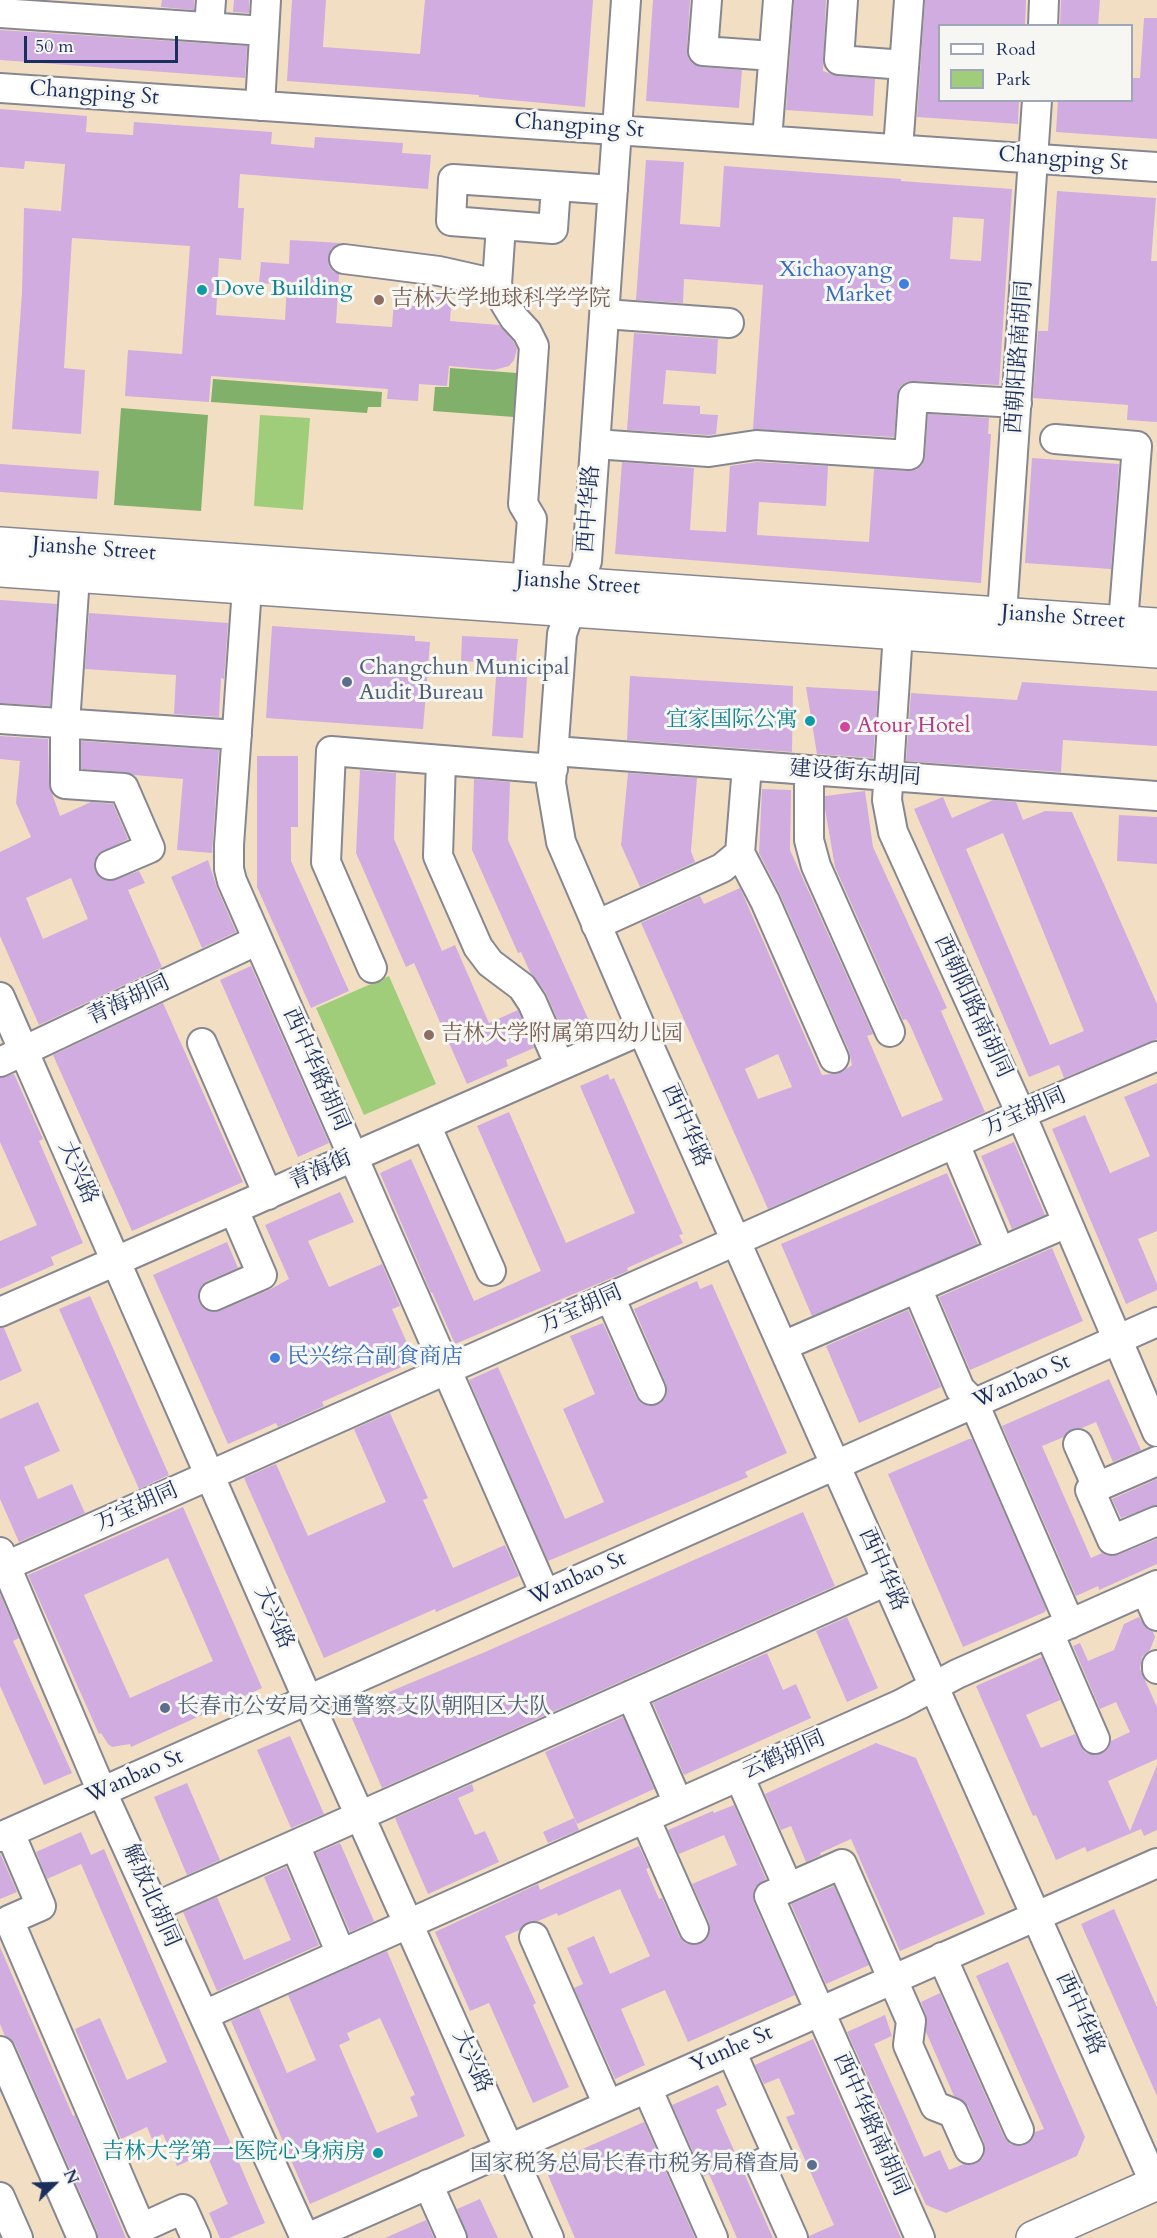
<!DOCTYPE html>
<meta charset="utf-8">
<style>
body{margin:0}
#map{position:relative;width:1157px;height:2238px;overflow:hidden;background:#f2dfc3;font-family:Cardo,serif}
canvas{display:block}
.legend{position:absolute;left:938px;top:24px;width:195px;height:78px;box-sizing:border-box;background:#f6f6f2;border:2px solid #9ea6b7;margin:0;padding:8px 10px;list-style:none;font-size:18px;color:#1b2f5e}
.legend li{display:flex;align-items:center;gap:12px;height:30px}
.legend b{width:30px;border:2px solid #9ea6b7}
.north{position:absolute;left:24px;top:2154px;width:60px;height:60px;-webkit-text-stroke:4px #f6f6f2;paint-order:stroke;rotate:67deg;font-size:16px;font-weight:700;line-height:24px;text-align:center;color:#1b2f5e}
.north::after{content:'';display:block;margin:auto;width:21px;height:27px;background:#1b2f5e;clip-path:polygon(50% 0,100% 100%,50% 72%,0 100%)}
.scale{position:absolute;left:24px;top:36px;width:154px;height:27px;box-sizing:border-box;border:3px solid #1b2f5e;border-top:0;padding-left:8px;font-size:18px;line-height:21px;white-space:nowrap;color:#1b2f5e;-webkit-text-stroke:4px #f6f6f2;paint-order:stroke}
</style>
<div id="map">
<canvas width="1157" height="2238"></canvas>
<ul class="legend">
<li><b style="height:8px;background:#fff"></b>Road</li>
<li><b style="height:16px;background:#a0cd7a"></b>Park</li>
</ul>
<div class="north">N</div>
<div class="scale">50 m</div>
</div>
<script>
const ctx = document.querySelector('canvas').getContext('2d');
ctx.lineJoin = 'round';
function fillPath(path, color) {
  ctx.fillStyle = color;
  ctx.fill(path, 'evenodd');
}
function shape(rows) {
  const path = new Path2D();
  for (const r of rows) {
    path.moveTo(r[0], r[1]);
    for (let i = 2; i < r.length; i += 2) path.lineTo(r[i], r[i + 1]);
  }
  return path;
}
function trace(path, color, width, dash) {
  ctx.strokeStyle = color;
  ctx.lineWidth = width;
  ctx.lineCap = dash ? 'butt' : 'round';
  ctx.setLineDash(dash || []);
  ctx.stroke(path);
}
function label(font, color, halo, rows, align = 'center') {
  ctx.font = font + ' Cardo,"Noto Serif SC",serif';
  ctx.lineWidth = 6;
  ctx.setLineDash([]);
  ctx.textBaseline = 'middle';
  ctx.strokeStyle = halo;
  ctx.fillStyle = color;
  for (const [text, x, y, turn = 0] of rows) {
    ctx.save();
    ctx.translate(x, y);
    ctx.rotate((+turn || 0) * Math.PI / 180);
    ctx.textAlign = isNaN(turn) ? turn : align;
    if (halo) ctx.strokeText(text, 0, 0);
    ctx.fillText(text, 0, 0);
    ctx.restore();
  }
}
const green = shape([
 [260,415,310,418,303,510,254,506],
 [389,976,436,1084,364,1115,316,1008]
]);
const forest = shape([
 [450,368,517,373,514,417,433,411,435,387,449,387],
 [213,379,382,392,381,407,368,407,367,413,211,402],
 [121,408,208,415,201,511,114,505]
]);
const building = shape([
 [162,0,194,0,194,10,161,7],
 [234,0,249,0,249,13,233,12],
 [292,0,326,0,323,47,420,54,425,0,593,0,585,107,479,97,479,95,287,81],
 [653,0,690,0,687,50,688,58,693,64,701,67,742,70,739,108,646,101],
 [794,0,826,0,823,71,838,76,875,79,873,116,786,110],
 [925,0,1026,0,1025,26,939,26,939,100,1019,100,1018,124,917,117],
 [1061,0,1100,0,1098,26,1060,26],
 [1144,18,1157,18,1157,139,1056,132,1058,100,1131,100,1131,78,1140,78],
 [0,30,247,46,245,78,0,60],
 [0,109,87,116,86,132,133,135,134,122,272,132,271,144,314,148,315,137,403,143,402,153,431,155,428,189,240,174,238,208,244,208,241,260,219,258,216,315,285,320,287,285,259,283,261,262,289,264,290,240,340,243,331,249,328,258,329,266,334,272,339,274,336,323,392,327,395,288,452,293,450,321,499,325,513,341,517,349,514,360,509,366,494,370,449,366,447,386,419,384,418,401,387,399,388,389,211,376,209,402,125,396,128,350,182,354,190,246,72,238,64,368,85,370,81,434,12,429,22,293,24,208,61,211,65,164,25,161,24,169,0,167],
 [646,160,684,162,680,224,720,227,724,166,901,179,901,181,1012,189,999,385,914,381,906,382,900,387,897,395,894,437,753,429,763,285,684,279,683,303,636,300],
 [953,217,984,219,981,261,950,259],
 [1057,191,1156,198,1151,261,1157,261,1157,422,1127,420,1128,405,1033,398,1038,331,1048,331],
 [634,333,718,339,716,374,666,370,663,404,700,406,700,414,718,415,716,434,708,435,627,430],
 [928,414,989,418,988,434,991,434,981,583,615,554,622,462,694,468,690,530,726,532,730,466,757,462,828,466,826,506,759,502,757,535,869,542,874,469,909,471,916,470,922,465,925,456],
 [1032,458,1119,464,1111,569,1025,563],
 [0,464,99,471,97,499,0,492],
 [0,600,57,604,50,706,0,703],
 [89,613,228,623,224,679,221,678,219,717,174,714,176,675,85,669],
 [272,626,415,636,415,641,430,642,423,729,266,718],
 [462,636,518,639,516,661,528,662,523,738,492,736,497,663,461,661],
 [630,676,793,686,792,752,627,740],
 [1022,682,1157,691,1157,746,1063,740,1061,772,906,761,911,693,1017,700],
 [806,687,878,691,873,758,817,754],
 [0,736,48,739,49,785,60,816,91,802,113,804,128,839,97,855,94,862,95,871,101,878,109,881,139,871,145,883,128,890,162,967,39,1025,0,936,0,852,31,837,16,803,20,761,0,759],
 [71,878,88,919,43,939,26,898],
 [81,741,219,750,212,853,177,850,183,779,134,775,125,772,81,769],
 [257,756,298,756,298,827,291,827,291,861,349,991,311,1008,257,887],
 [360,770,396,773,394,839,442,951,455,945,489,1023,518,1010,534,1048,506,1060,508,1066,467,1084,414,963,406,967,356,853],
 [628,773,697,778,691,851,695,862,640,887,621,845],
 [474,779,510,782,508,840,590,1023,564,1034,546,993,530,972,521,952,518,953,472,850],
 [762,789,791,790,790,850,873,1034,867,1036,902,1117,943,1100,910,1025,906,1019,903,1020,835,867,825,809,825,796,865,791,873,847,947,1008,941,1011,985,1112,768,1209,641,923,700,896,704,904,740,888,822,1075,840,1073,852,1065,849,1051,780,894,759,853],
 [778,1054,792,1087,758,1099,745,1069],
 [943,797,952,818,993,800,1016,802,1023,820,1045,811,1072,812,1157,1004,1157,1039,1064,1078,1059,1065,1029,1077,914,809],
 [1003,833,1084,1031,1050,1045,966,849],
 [1119,815,1157,817,1157,864,1117,861],
 [208,860,217,888,236,932,202,948,171,877],
 [251,966,329,1143,298,1157,220,980],
 [163,1003,243,1182,132,1231,53,1055],
 [14,1074,43,1139,39,1141,83,1243,51,1257,54,1265,0,1289,0,1241,37,1225,0,1142,0,1078],
 [608,1074,610,1080,614,1078,683,1234,679,1235,683,1243,627,1268,628,1271,455,1344,432,1292,431,1293,380,1173,411,1159,474,1301,541,1271,477,1126,509,1112,566,1243,635,1213,580,1086],
 [1157,1083,1157,1231,1138,1239,1157,1284,1157,1290,1126,1304,1052,1129,1085,1115,1110,1173,1150,1156,1124,1097],
 [1014,1142,1045,1215,1012,1229,981,1156],
 [947,1173,978,1244,812,1316,781,1244],
 [340,1192,354,1222,308,1241,329,1287,382,1264,400,1306,392,1309,415,1361,322,1402,324,1406,278,1427,276,1423,228,1444,153,1275,227,1242,238,1268,207,1281,201,1286,198,1295,199,1303,204,1309,212,1312,220,1311,269,1290,289,1279,265,1225],
 [1052,1248,1083,1321,970,1370,939,1297],
 [697,1281,700,1289,712,1284,787,1453,745,1472,748,1477,548,1561,469,1380,498,1367,565,1519,604,1502,563,1409,595,1394,570,1336,603,1323,636,1397,641,1403,649,1406,657,1405,665,1399,667,1391,666,1384,634,1309],
 [90,1296,169,1475,139,1489,59,1309],
 [908,1310,941,1387,859,1423,826,1346],
 [0,1328,4,1328,22,1371,0,1381],
 [1109,1379,1141,1450,1113,1462,1096,1422,1082,1428,1072,1429,1064,1437,1042,1446,1091,1558,1102,1553,1109,1556,1118,1555,1157,1539,1157,1564,1099,1590,1098,1586,1076,1596,1002,1426],
 [38,1402,60,1451,24,1467,38,1499,72,1484,85,1513,19,1542,0,1499,0,1419],
 [390,1413,428,1498,423,1500,453,1568,505,1545,519,1576,436,1612,435,1609,324,1658,244,1478,276,1464,308,1536,360,1513,386,1502,354,1429],
 [969,1439,972,1439,1046,1609,1045,1612,963,1647,888,1474],
 [1157,1479,1157,1505,1121,1518,1112,1499],
 [183,1507,262,1688,131,1747,130,1744,112,1747,108,1744,101,1733,99,1734,28,1575],
 [168,1558,213,1661,130,1698,84,1595],
 [803,1512,835,1586,382,1788,348,1709,485,1652],
 [0,1594,19,1638,13,1641,72,1773,44,1785,0,1686],
 [847,1617,878,1688,847,1702,816,1631],
 [1139,1617,1147,1629,1153,1632,1155,1637,1150,1650,1142,1657,1140,1669,1157,1707,1157,1759,1108,1781,1130,1831,1157,1765,1157,1830,1144,1836,1141,1829,1087,1852,1085,1847,1056,1860,1036,1815,1033,1816,976,1686,1042,1657,1060,1700,1026,1715,1041,1748,1075,1734,1085,1752,1093,1755,1101,1754,1108,1749,1111,1741,1130,1732,1116,1702,1100,1709,1073,1646,1080,1643,1088,1661,1114,1650,1124,1624],
 [767,1653,783,1690,796,1684,811,1718,684,1775,653,1703],
 [623,1717,654,1789,577,1824,545,1752],
 [290,1736,324,1814,291,1828,257,1750],
 [876,1743,916,1758,985,1914,900,1951,851,1839,820,1853,821,1855,806,1862,791,1826,781,1830,765,1794],
 [187,1783,220,1860,187,1875,154,1797],
 [472,1784,474,1791,458,1798,475,1835,485,1831,499,1862,428,1894,395,1818],
 [734,1805,766,1879,755,1887,753,1895,754,1903,795,1995,688,2042,665,1990,621,2009,645,2065,615,2079,574,1988,583,1984,567,1948,594,1936,610,1974,650,1956,620,1889,558,1916,557,1913,538,1921,528,1922,520,1930,505,1936,536,2003,533,2005,569,2087,533,2103,489,2003,470,2011,435,1932,538,1884,540,1890,639,1846,649,1868,646,1869,659,1899,662,1898,679,1936,685,1943,693,1945,700,1944,707,1939,710,1930,709,1922,692,1884,737,1865,724,1835,679,1854,668,1830,713,1811,714,1813],
 [574,1818,579,1830,548,1843,543,1832],
 [81,1832,91,1855,104,1849,265,2223,229,2238,220,2238,209,2213,228,2204,206,2153,177,2166,163,2134,152,2139,147,2127,121,2139,75,2029,100,2018,127,2080,167,2062,81,1864,47,1879,36,1852],
 [340,1843,374,1921,350,1932,316,1853],
 [0,1853,17,1892,0,1899],
 [286,1867,319,1945,217,1991,183,1912,217,1897,244,1960,291,1940,264,1877],
 [834,1886,869,1965,826,1984,791,1904],
 [1114,1909,1157,2007,1157,2096,1081,1924],
 [0,1947,73,2116,75,2115,126,2238,98,2238,97,2231,15,2044,5,2036,0,2024],
 [387,1951,465,2136,310,2204,231,2021,259,2008,287,2073,316,2060,288,1995],
 [380,2018,415,2095,410,2097,418,2116,377,2133,339,2045,350,2040,347,2033],
 [1008,1962,1085,2137,1077,2156,946,2213,926,2205,847,2032,885,2015,892,2036,874,2044,924,2157,940,2150,949,2170,964,2164,975,2164,983,2158,985,2150,984,2142,968,2106,954,2096,926,2032,926,2015,921,2002,940,1993,1004,2137,1010,2144,1017,2146,1025,2145,1032,2140,1035,2132,1044,2129,976,1976],
 [813,2039,885,2202,901,2238,809,2238,809,2236,834,2225,786,2117,795,2114,779,2078,764,2084,755,2065],
 [718,2085,727,2105,716,2110,773,2238,737,2238,709,2174,704,2176,672,2105],
 [644,2122,695,2238,575,2238,544,2166],
 [480,2199,498,2238,468,2238,457,2209],
 [426,2220,434,2238,385,2238]
]);
const minor = shape([
 [626,0,587,561,562,634,551,783,561,842,642,1030,1155,2184],
 [707,0,703,51,773,56],
 [843,0,839,60,904,65],
 [0,13,264,31],
 [1043,26,1044,0],
 [209,27,211,0],
 [0,88,1157,167],
 [260,106,266,0],
 [767,140,778,0],
 [898,149,909,0],
 [556,186,553,229,451,221,453,179,556,186,613,190],
 [501,225,497,284,500,295,514,318,527,332,534,346,523,504,532,519,527,581],
 [344,259,439,271,497,284],
 [605,314,729,323],
 [1055,439,1137,446,1123,623],
 [595,444,709,452,756,445,909,455,913,397,1017,403],
 [75,576,65,724,65,784,124,788,150,848,110,865],
 [247,588,229,845,229,869,232,881,545,1594],
 [1002,614,1037,100],
 [898,633,887,800,893,832,1021,1114,1157,1432],
 [0,719,237,735],
 [554,751,1157,796],
 [441,760,438,856,478,947,490,963,522,987,532,1002,560,1066],
 [809,770,809,840,816,866,890,1032],
 [740,853,765,901,834,1058],
 [596,925,722,868,740,853,747,766],
 [372,968,326,862,331,751,553,769],
 [0,997,308,1700,549,2238],
 [202,1043,268,1195],
 [0,1062,258,940],
 [426,1125,491,1271],
 [955,1144,1000,1252],
 [917,1288,960,1389,974,1403,1070,1624],
 [214,1296,262,1275,234,1210],
 [610,1297,651,1390],
 [0,1312,642,1030],
 [783,1346,1067,1223],
 [1078,1444,1097,1487],
 [1157,1461,1090,1490,1112,1540,1157,1521],
 [0,1552,102,1792,305,2238],
 [6,1566,1021,1114,1157,1056],
 [1146,1591,1157,1616],
 [1049,1633,1095,1739],
 [1157,1665,1157,1669],
 [631,1695,678,1803],
 [739,1776,788,1887],
 [645,1818,694,1929],
 [10,1833,41,1906,9,1920,141,2228,183,2209,196,2238],
 [0,1837,1157,1322],
 [295,1845,341,1954],
 [155,1907,887,1581],
 [534,1937,608,2105],
 [942,1957,1019,2130],
 [204,2015,901,1704,957,1674,1157,1585],
 [0,2051,82,2238],
 [731,2051,778,2156,760,2164,793,2238],
 [647,2088,713,2238],
 [428,2184,452,2238],
 [0,2197,18,2238],
 [307,2238,1157,1863],
 [920,2238,769,1896,842,1864,911,2021,908,2045,935,2106,953,2113,969,2149]
]);
const major = shape([
 [0,544,1157,625],
 [0,570,1157,651],
 [1033,2238,1157,2183]
]);
const markers = [
 [904,284,6,"#3f7fe0"],
 [202,290,6,"#0f9aa8"],
 [379,300,6,"#8d6e63"],
 [347,682,6,"#5c6f8a"],
 [810,721,6,"#0f9aa8"],
 [845,727,6,"#d1479c"],
 [429,1035,6,"#8d6e63"],
 [275,1358,6,"#3f7fe0"],
 [165,1708,6,"#5c6f8a"],
 [378,2153,6,"#0f9aa8"],
 [812,2165,6,"#5c6f8a"]
];
const streetNames = [
 ["Changping St",94,94,4],
 ["Changping St",579,127,4],
 ["Changping St",1063,160,4],
 ["西朝阳路南胡同",1020,357,-86],
 ["西中华路",590,509,-86],
 ["Jianshe Street",94,550,4],
 ["Jianshe Street",578,584,4],
 ["Jianshe Street",1063,618,4],
 ["建设街东胡同",855,774,4],
 ["青海胡同",129,1001,-25],
 ["西朝阳路南胡同",972,1007,65],
 ["西中华路胡同",315,1070,66],
 ["万宝胡同",1025,1113,-24],
 ["西中华路",685,1126,66],
 ["青海街",321,1171,-24],
 ["大兴路",77,1173,66],
 ["万宝胡同",581,1310,-24],
 ["Wanbao St",1022,1382,-24],
 ["万宝胡同",137,1508,-24],
 ["西中华路",882,1570,66],
 ["Wanbao St",578,1579,-24],
 ["大兴路",273,1618,66],
 ["云鹤胡同",784,1756,-24],
 ["Wanbao St",135,1777,-24],
 ["解放北胡同",150,1896,66],
 ["西中华路",1079,2014,66],
 ["Yunhe St",732,2050,-24],
 ["大兴路",471,2062,66],
 ["西中华路南胡同",870,2125,66]
];
const shopNames = [
 ["Xichaoyang",892,271],
 ["Market",892,296],
 ["民兴综合副食商店",287,1358,"left"]
];
const cultureNames = [
 ["Dove Building",214,290,"left"],
 ["宜家国际公寓",798,721],
 ["吉林大学第一医院心身病房",366,2153]
];
const educationNames = [
 ["吉林大学地球科学学院",391,300],
 ["吉林大学附属第四幼儿园",441,1035]
];
const serviceNames = [
 ["Changchun Municipal",359,669],
 ["Audit Bureau",359,694],
 ["长春市公安局交通警察支队朝阳区大队",177,1708],
 ["国家税务总局长春市税务局稽查局",800,2165,"right"]
];
const hotelNames = [
 ["Atour Hotel",857,727]
];
fillPath(green, '#a0cd7a');
fillPath(forest, '#80b06a');
fillPath(building, '#d1ace0');
trace(minor, '#868790', 32);
trace(major, '#868790', 36);
trace(minor, '#fff', 28);
trace(major, '#fff', 33);
for (const [x, y, r, color] of markers) {
  const dot = new Path2D();
  dot.arc(x, y, r, 0, 2 * Math.PI);
  ctx.fillStyle = color;
  ctx.fill(dot);
  trace(dot, '#f6f6f2', 2);
}
label('22px', '#1b2f5e', '#f6f6f2', streetNames);
label('22px', '#366cbe', '#f6f6f2', shopNames, 'right');
label('22px', '#0d838f', '#f6f6f2', cultureNames, 'right');
label('22px', '#785e54', '#f6f6f2', educationNames, 'left');
label('22px', '#4e5e75', '#f6f6f2', serviceNames, 'left');
label('22px', '#b23c85', '#f6f6f2', hotelNames, 'left');
</script>
